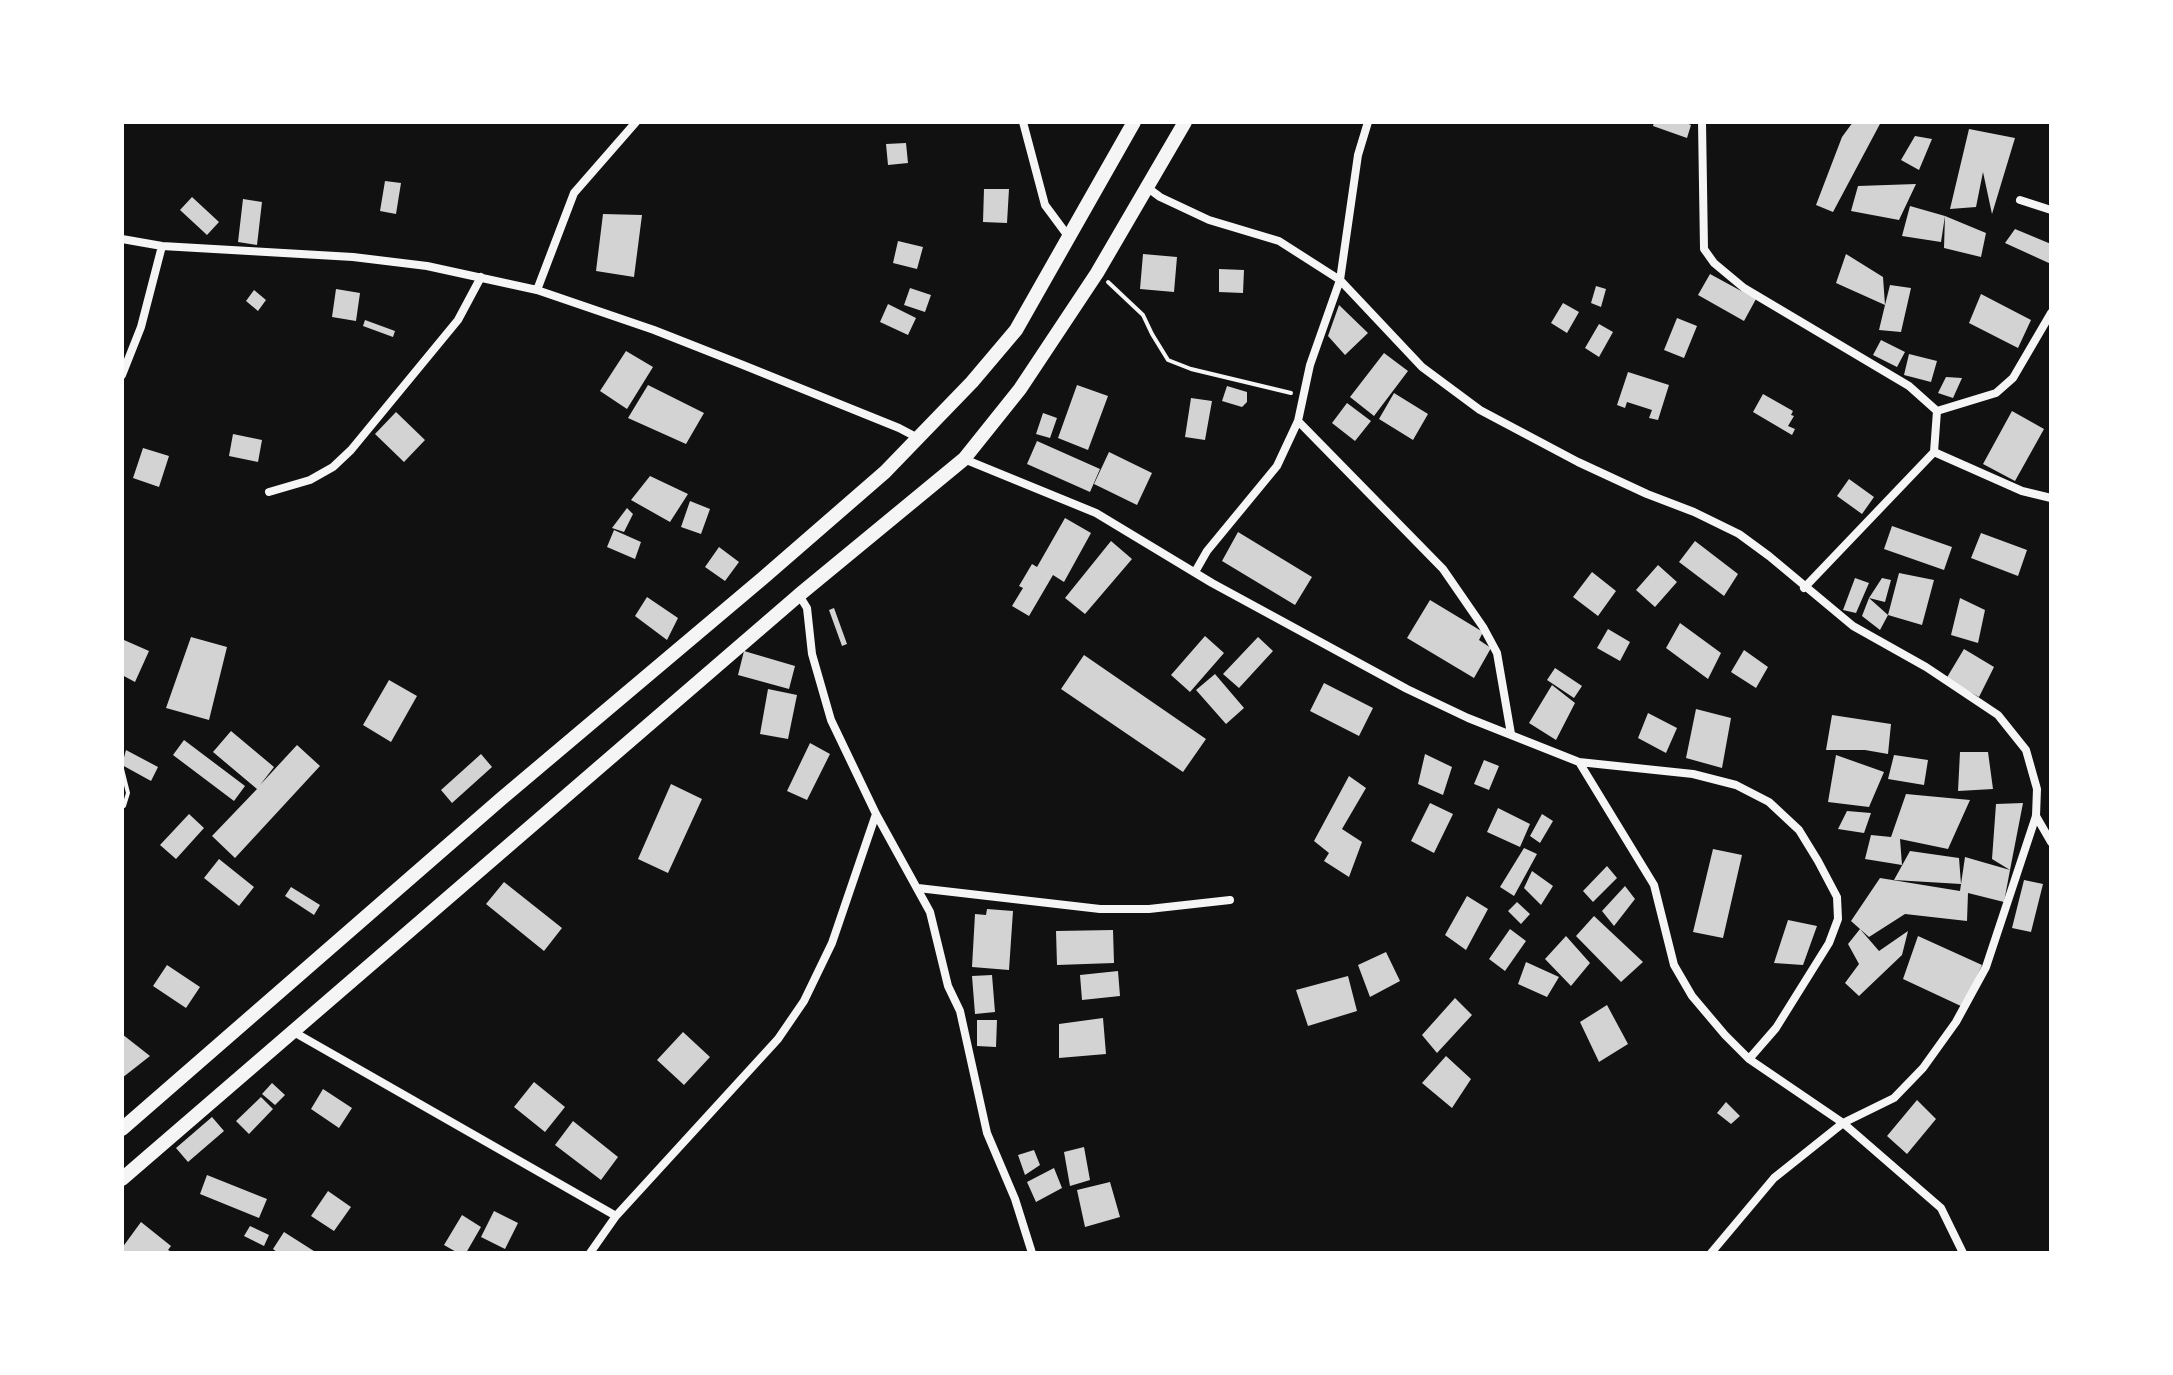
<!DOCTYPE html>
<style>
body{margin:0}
#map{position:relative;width:2173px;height:1375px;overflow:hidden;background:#111;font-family:"Titillium Web",sans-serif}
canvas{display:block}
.frame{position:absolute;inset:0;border:124px solid #fff;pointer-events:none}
</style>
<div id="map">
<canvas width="2173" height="1375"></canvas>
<div class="frame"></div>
</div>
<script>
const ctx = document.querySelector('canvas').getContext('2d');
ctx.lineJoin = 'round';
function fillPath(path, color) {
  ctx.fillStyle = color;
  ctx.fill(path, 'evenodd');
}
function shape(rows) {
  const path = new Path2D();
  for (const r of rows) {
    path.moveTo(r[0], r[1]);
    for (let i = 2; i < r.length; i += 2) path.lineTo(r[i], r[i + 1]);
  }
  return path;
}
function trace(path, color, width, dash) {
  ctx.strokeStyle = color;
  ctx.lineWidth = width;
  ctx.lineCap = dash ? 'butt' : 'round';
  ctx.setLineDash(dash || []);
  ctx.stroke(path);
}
const building = shape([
 [1654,122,1684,122,1691,125,1687,138,1653,126],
 [1853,122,1881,122,1833,212,1816,205,1842,137],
 [1969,129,2015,138,1992,214,1983,172,1976,207,1950,209],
 [1915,136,1932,139,1919,170,1901,160],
 [906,143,908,163,888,165,886,144],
 [385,181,401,183,396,214,380,211],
 [1916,184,1899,220,1851,211,1858,186],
 [984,189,1009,189,1007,223,983,222],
 [192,197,219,222,207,235,180,210],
 [243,199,262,202,257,245,238,242],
 [1910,206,1945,216,1941,242,1902,236],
 [603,214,642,215,634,277,596,271],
 [1945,216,1986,233,1981,257,1944,248],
 [2015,229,2051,244,2051,264,2005,243],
 [898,241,923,247,917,269,893,263],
 [1143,254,1177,257,1174,292,1140,289],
 [1846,254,1883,277,1885,305,1890,285,1911,288,1901,332,1879,330,1885,305,1836,283],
 [1219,269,1244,270,1243,293,1219,292],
 [1710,274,1756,299,1744,321,1698,295],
 [1596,286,1606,289,1601,307,1591,303],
 [910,288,931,295,925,312,904,305],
 [336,289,360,293,356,321,332,317],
 [254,290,266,300,258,311,246,301],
 [1981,294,2031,320,2018,348,1969,323],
 [1563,303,1579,312,1567,333,1551,323],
 [888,304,916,318,908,335,880,322],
 [1339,305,1368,333,1345,355,1328,336],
 [1677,318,1697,326,1684,358,1664,350],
 [365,320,395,331,393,337,363,326],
 [1599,324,1613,332,1599,357,1585,348],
 [1881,340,1905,352,1897,367,1873,355],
 [626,351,653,367,627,409,600,391],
 [1384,353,1408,371,1374,416,1350,397],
 [1909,354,1937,361,1931,382,1904,375],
 [1628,372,1669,385,1658,420,1649,418,1652,410,1627,402,1625,408,1617,405],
 [1946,377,1962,378,1953,398,1938,393],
 [648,385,704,413,686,444,628,418],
 [1077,385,1108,396,1088,450,1058,438],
 [1227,386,1247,392,1247,402,1242,407,1222,401],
 [1394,393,1428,414,1413,440,1379,419],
 [1763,394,1793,411,1791,415,1794,416,1788,426,1795,429,1792,435,1753,412],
 [1191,398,1212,401,1205,440,1185,437],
 [1347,403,1371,421,1355,441,1332,423],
 [2012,411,2044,429,2015,481,1983,464],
 [396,412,425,440,404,462,375,434],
 [1043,413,1057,418,1050,438,1036,434],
 [233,434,262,440,258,462,229,456],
 [1037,441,1100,469,1090,492,1027,464],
 [143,448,169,456,159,487,133,478],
 [1109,452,1152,473,1137,505,1094,484],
 [650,476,688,494,670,522,631,500],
 [1849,479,1874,497,1862,514,1837,496],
 [690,501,710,509,701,534,681,527],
 [627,508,633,514,624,532,612,528],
 [1065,518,1091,533,1064,582,1053,575,1029,616,1012,606,1023,588,1019,586,1032,564,1037,567],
 [1892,526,1952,547,1944,570,1884,549],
 [614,530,641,542,635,559,607,547],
 [1238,532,1312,577,1295,605,1222,561],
 [1981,533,2027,550,2018,576,1971,558],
 [1111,541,1132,559,1085,614,1065,598],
 [1695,541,1738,574,1724,596,1679,562],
 [719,547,739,562,725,581,705,567],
 [1658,565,1677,582,1655,607,1636,590],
 [1592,572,1616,591,1598,616,1573,597],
 [1899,573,1934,580,1922,625,1888,615,1880,630,1862,616,1869,598,1882,578,1891,580,1885,602,1869,598,1888,615],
 [1855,578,1869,583,1856,613,1843,610],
 [647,597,678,618,667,640,635,616],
 [1960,598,1985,610,1978,643,1951,635],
 [1430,600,1483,632,1479,640,1491,648,1474,678,1407,638],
 [834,608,847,644,842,646,829,610],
 [1680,623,1721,653,1708,679,1666,648],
 [1608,629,1630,642,1620,661,1597,648],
 [1205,636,1224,653,1190,692,1171,675],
 [191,637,227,647,209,720,166,708],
 [1258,637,1273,651,1239,688,1223,674],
 [124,640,149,651,135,682,122,675,122,645],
 [1964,649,1994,667,1979,697,1946,679],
 [1744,650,1768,667,1756,688,1731,672],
 [744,651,795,666,789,689,738,675],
 [1084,655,1206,739,1183,772,1061,689],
 [1555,668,1582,686,1574,698,1547,680],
 [1215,674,1244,708,1226,724,1196,690],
 [389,680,417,696,391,742,363,725],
 [1324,683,1373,708,1359,736,1310,711],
 [1552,685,1575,703,1556,740,1529,723],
 [768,689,797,695,788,739,760,734],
 [1696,709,1731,718,1722,768,1686,758],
 [1648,713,1677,728,1666,753,1638,738],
 [1832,715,1891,724,1888,754,1865,750,1826,750],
 [231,731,274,767,260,785,297,745,320,766,235,858,212,836,257,789,213,752],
 [184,740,245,786,234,801,173,755],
 [810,743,830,754,807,800,787,791],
 [126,750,158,767,151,781,122,765],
 [1960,752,1988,752,1993,789,1958,791],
 [481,754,492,767,452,803,441,790],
 [1425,754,1452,767,1443,795,1418,784],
 [1836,755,1884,772,1869,807,1828,802],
 [1894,755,1928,760,1924,785,1888,779],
 [1484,760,1499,766,1489,790,1474,784],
 [1349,776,1366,788,1342,829,1362,842,1349,877,1324,861,1329,853,1314,841],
 [671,784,702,799,668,873,638,859],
 [1906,794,1970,800,1948,849,1900,839,1902,865,1865,859,1871,835,1891,837],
 [1430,803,1453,814,1434,853,1411,841],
 [2023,803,2010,870,2004,902,1968,893,1967,921,1905,914,1869,937,1860,929,1879,951,1908,931,1902,955,1859,996,1845,983,1859,964,1848,944,1860,929,1851,921,1880,878,1960,891,1965,857,2010,870,1992,859,1996,804],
 [1498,808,1530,824,1520,847,1487,832],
 [1847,811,1871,813,1864,833,1838,829],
 [189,814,204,828,176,859,160,845],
 [1542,814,1553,821,1540,843,1530,836],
 [1524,848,1537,854,1514,896,1500,887],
 [1713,849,1742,855,1723,938,1693,932],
 [1910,851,1959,858,1961,884,1894,880],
 [219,859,254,887,239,906,204,878],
 [1607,866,1617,878,1593,902,1583,891],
 [1532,871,1553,886,1541,905,1524,888],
 [2024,880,2043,884,2031,932,2012,928],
 [504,882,562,928,544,951,486,904],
 [1625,886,1635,899,1614,926,1602,911],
 [291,887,320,905,314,915,285,896],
 [1467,896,1488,909,1466,950,1445,935],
 [1517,902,1530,914,1521,924,1508,911],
 [987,909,1013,911,1009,970,972,967,975,914,986,915],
 [1594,916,1643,962,1621,982,1576,936],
 [1788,920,1817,926,1803,965,1774,963],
 [1510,929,1526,941,1505,971,1489,959],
 [1113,930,1114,963,1057,965,1056,931],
 [1566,936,1590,963,1571,986,1545,959],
 [1918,936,1982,965,1963,1007,1903,979],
 [1386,952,1400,981,1370,997,1358,965],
 [1526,962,1559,977,1547,997,1518,984],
 [167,965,200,987,186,1008,153,986],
 [1118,971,1120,996,1082,1000,1080,975],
 [992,975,995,1012,975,1014,972,976],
 [1348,976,1357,1011,1308,1026,1296,990],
 [1455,998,1472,1015,1437,1053,1422,1035],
 [1607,1005,1628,1044,1599,1062,1580,1022],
 [1103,1018,1106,1054,1059,1058,1059,1024],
 [977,1020,997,1020,996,1047,977,1046],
 [683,1032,710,1057,684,1085,657,1060],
 [122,1034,150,1056,122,1078],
 [1446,1056,1471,1079,1452,1108,1422,1083],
 [534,1082,565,1107,545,1132,514,1107],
 [272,1083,285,1095,275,1105,262,1094],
 [323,1089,352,1108,339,1128,311,1109],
 [261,1097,273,1109,249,1134,236,1121],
 [1917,1100,1936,1119,1907,1154,1887,1136],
 [1726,1102,1740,1116,1731,1124,1717,1113],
 [212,1117,224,1131,188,1162,176,1148],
 [573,1121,618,1157,601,1180,555,1145],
 [1084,1147,1090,1180,1070,1186,1064,1152],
 [1034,1150,1040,1165,1025,1175,1018,1155],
 [1054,1168,1062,1188,1036,1202,1027,1182],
 [207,1175,267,1199,259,1218,200,1194],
 [1110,1182,1120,1217,1085,1227,1077,1190],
 [328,1191,351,1207,334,1231,311,1216],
 [494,1211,518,1223,505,1249,481,1237],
 [462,1215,481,1227,466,1253,458,1253,444,1245],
 [141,1222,171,1246,168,1250,174,1253,122,1253,122,1248],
 [250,1226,269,1235,264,1246,244,1236],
 [284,1232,317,1253,278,1253,273,1249]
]);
const path = shape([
 [1108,282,1143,315,1152,334,1168,360,1191,369,1291,393],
 [122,769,128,793,124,806]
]);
const minor = shape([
 [1023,122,1045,205,1068,236],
 [1702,122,1704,249,1714,263,1744,288,1909,386,1937,411],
 [1148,188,1160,197,1209,220,1279,241,1340,280,1422,367,1480,410,1578,462,1647,494,1694,512,1739,534,1769,556,1853,626,1926,667,1998,715,2026,750,2037,789,2036,816,1986,967,1956,1022,1923,1068,1894,1098,1843,1123,1774,1178,1711,1253],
 [2020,200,2051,210],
 [122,239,162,246,353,257,427,266,537,290,654,330,743,365,899,428,918,438],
 [537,290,574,193,636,122],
 [122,375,141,327,162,246],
 [1937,411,1996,393,2013,378,2051,313],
 [1298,421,1443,569,1483,627,1497,653,1511,734],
 [1934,452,2022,491,2051,498],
 [964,459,1096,513,1212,583,1407,689,1468,718,1579,762,1654,885,1674,965,1692,996,1725,1035,1749,1059,1843,1123,1941,1208,1963,1253],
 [269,492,310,480,333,467,351,450,458,320,481,277],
 [1195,572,1207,551,1277,466,1298,421,1310,365,1340,280,1358,155,1368,122],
 [1804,588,1934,452,1937,411],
 [799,595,807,608,812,654,831,720,876,814,930,912,948,986,960,1011,987,1133,1015,1199,1032,1253],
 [1579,762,1693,774,1736,785,1769,802,1799,830,1818,861,1837,897,1838,919,1829,943,1776,1028,1749,1059],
 [2036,816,2051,842],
 [918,888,1100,909,1149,909,1230,900],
 [292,1031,616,1216],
 [590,1253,616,1216,778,1039,804,1001,832,943,876,814]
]);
const primary = shape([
 [122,1129,501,799,763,578,885,472,972,382,1016,330,1134,122],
 [122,1179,799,595,964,459,1020,389,1097,273,1185,122]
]);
fillPath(building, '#d3d3d3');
trace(path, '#f5f5f5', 4);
trace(minor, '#f5f5f5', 8);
trace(primary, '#f5f5f5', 14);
</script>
